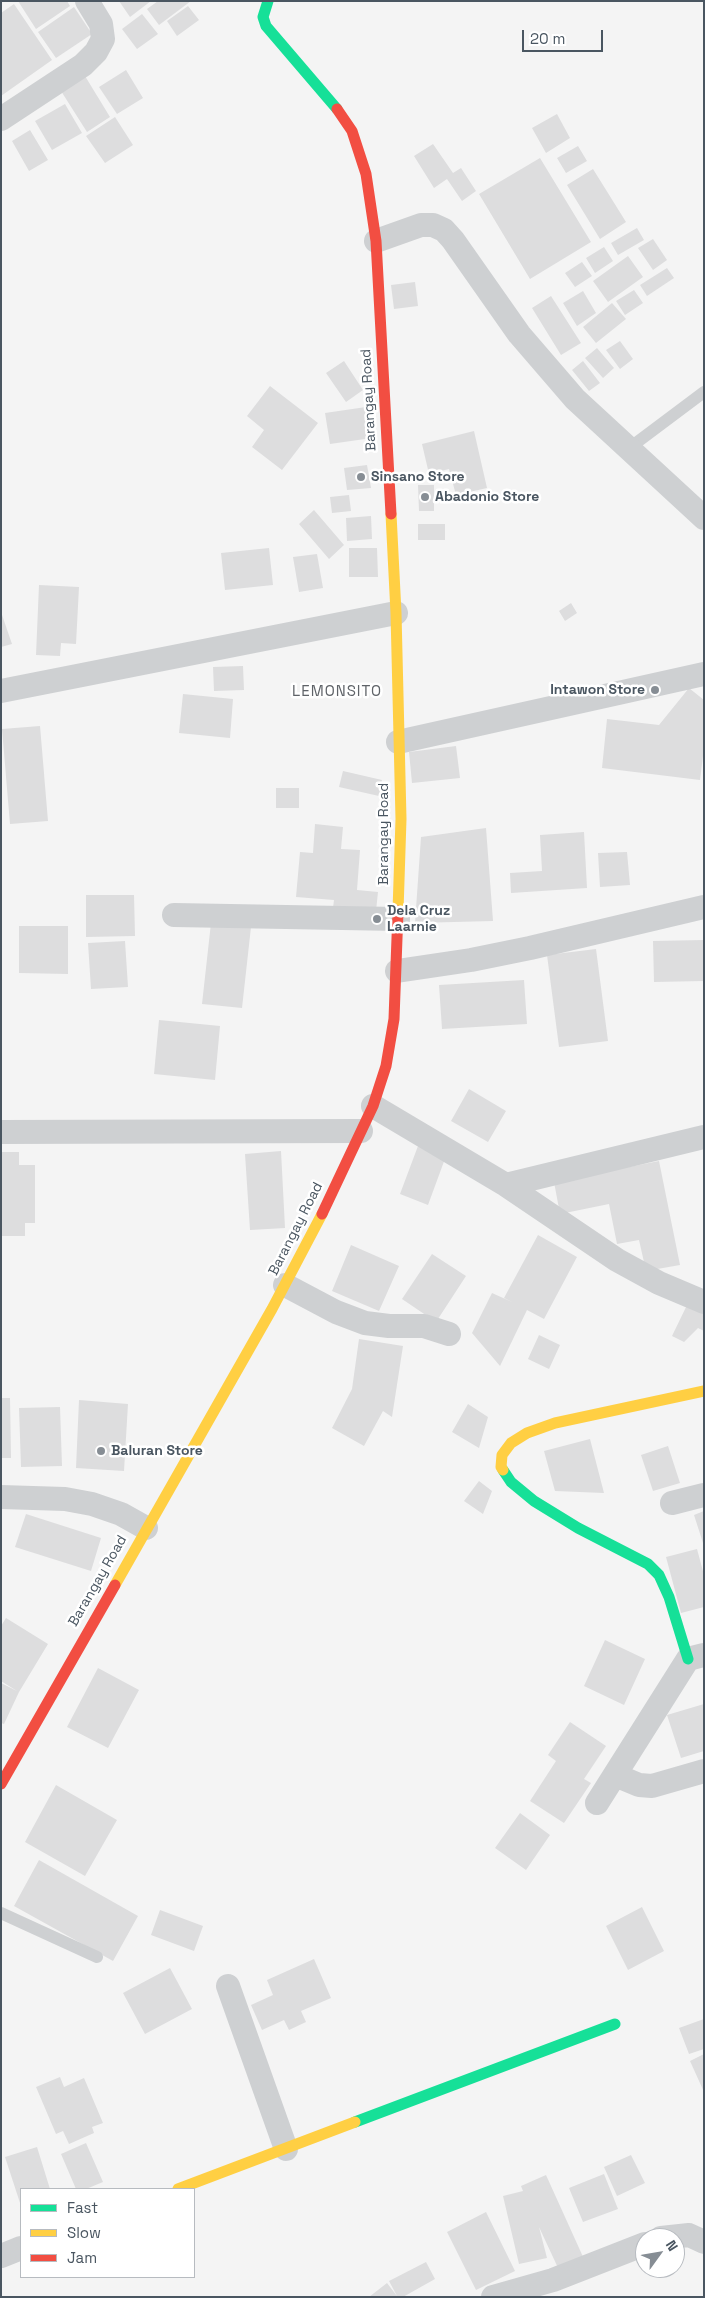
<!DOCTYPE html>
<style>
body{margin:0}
#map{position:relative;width:705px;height:2298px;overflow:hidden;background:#f4f4f4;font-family:"Space Grotesk",sans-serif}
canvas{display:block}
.frame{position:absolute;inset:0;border:2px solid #4a5661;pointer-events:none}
.legend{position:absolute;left:20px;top:2188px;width:175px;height:90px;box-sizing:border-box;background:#fff;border:1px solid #b7bbc0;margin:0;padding:6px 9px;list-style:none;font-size:15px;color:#4a5661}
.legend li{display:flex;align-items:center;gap:10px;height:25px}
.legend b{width:25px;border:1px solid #b7bbc0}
.north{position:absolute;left:635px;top:2228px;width:50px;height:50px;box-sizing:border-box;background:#fff;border:1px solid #b7bbc0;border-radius:50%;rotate:58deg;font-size:14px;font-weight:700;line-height:20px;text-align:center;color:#4a5661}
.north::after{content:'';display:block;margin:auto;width:18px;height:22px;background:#868d94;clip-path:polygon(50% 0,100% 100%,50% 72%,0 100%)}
.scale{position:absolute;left:522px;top:30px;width:81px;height:22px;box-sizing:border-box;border:2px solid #4a5661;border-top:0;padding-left:6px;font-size:15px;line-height:18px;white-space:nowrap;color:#4a5661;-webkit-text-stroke:4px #fff;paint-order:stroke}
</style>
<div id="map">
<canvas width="705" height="2298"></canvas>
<div class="frame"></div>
<ul class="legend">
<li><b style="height:6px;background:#16e098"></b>Fast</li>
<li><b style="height:6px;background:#ffcf43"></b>Slow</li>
<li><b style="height:6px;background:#f24e42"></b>Jam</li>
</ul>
<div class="north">N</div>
<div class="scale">20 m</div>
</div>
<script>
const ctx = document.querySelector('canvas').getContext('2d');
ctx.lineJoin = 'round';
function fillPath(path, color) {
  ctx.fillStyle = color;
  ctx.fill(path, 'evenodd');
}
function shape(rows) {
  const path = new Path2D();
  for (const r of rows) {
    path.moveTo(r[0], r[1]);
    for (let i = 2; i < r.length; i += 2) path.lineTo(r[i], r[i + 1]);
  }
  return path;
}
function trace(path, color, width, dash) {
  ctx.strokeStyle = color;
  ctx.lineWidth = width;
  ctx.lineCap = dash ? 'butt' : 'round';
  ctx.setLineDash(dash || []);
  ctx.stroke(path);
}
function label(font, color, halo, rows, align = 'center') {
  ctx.font = font + ' "Space Grotesk",sans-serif';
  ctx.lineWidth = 5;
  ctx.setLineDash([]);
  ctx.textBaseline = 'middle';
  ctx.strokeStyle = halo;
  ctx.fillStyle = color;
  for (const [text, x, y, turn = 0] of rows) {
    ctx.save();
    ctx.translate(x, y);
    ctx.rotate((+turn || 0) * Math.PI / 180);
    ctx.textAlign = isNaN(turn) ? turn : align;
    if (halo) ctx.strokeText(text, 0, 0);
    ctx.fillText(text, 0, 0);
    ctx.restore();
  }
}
const building = shape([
 [18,1,67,1,70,6,36,29],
 [119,1,151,1,130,17],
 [158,1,191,1,159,25,147,9],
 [14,4,52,60,1,96,1,13],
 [188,6,199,20,177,36,167,21],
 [74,7,92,34,56,58,38,32],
 [142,14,158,34,137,49,122,29],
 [126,70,143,98,117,114,99,87],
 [85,76,110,117,87,132,61,91],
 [65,104,82,133,52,150,35,121],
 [557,114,570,138,546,153,532,128],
 [115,117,133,145,105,163,86,136],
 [30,130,48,160,29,171,12,141],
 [433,144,453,173,461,168,476,191,462,201,447,179,434,188,414,156],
 [578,146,587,161,566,173,557,158],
 [540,158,591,242,530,279,479,194],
 [593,169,626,222,600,239,567,185],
 [637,228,644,240,618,255,611,243],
 [653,239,667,260,653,270,638,248],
 [604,247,613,261,595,273,586,258],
 [628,256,643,277,608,302,593,281],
 [582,262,592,276,575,287,565,273],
 [667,268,674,278,647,296,640,285],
 [415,282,418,306,394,309,391,285],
 [634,290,643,303,625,315,616,301],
 [583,291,596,313,577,326,563,303],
 [551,296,581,343,561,355,532,308],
 [612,303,626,319,596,343,583,327],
 [620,341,633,359,620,369,606,350],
 [597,348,614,368,603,378,585,358],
 [344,361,363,390,346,402,326,373],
 [583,361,600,383,589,391,572,370],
 [270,386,318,423,282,470,252,447,264,430,247,416],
 [366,407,372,438,330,444,325,413],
 [474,431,487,488,456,495,449,469,429,474,422,444],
 [367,465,371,488,347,490,344,468],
 [418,485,434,485,434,511,419,511],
 [349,495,351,511,332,513,330,497],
 [314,510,344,545,329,559,299,524],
 [371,516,372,539,347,541,346,518],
 [418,524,445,524,445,540,418,540],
 [269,548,273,585,225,590,221,553],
 [349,548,377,548,378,577,349,577],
 [317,554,323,588,299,592,293,557],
 [39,585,79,587,76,644,61,643,60,656,36,655],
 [571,603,577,613,565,621,559,611],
 [1,612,12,644,1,647],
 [243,666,244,690,214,691,213,667],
 [689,688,704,700,704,748,700,780,602,768,607,719,659,725],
 [183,694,233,699,230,738,179,733],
 [40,726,48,821,10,824,2,729],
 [456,746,460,778,412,783,409,752],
 [343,771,382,780,379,796,339,787],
 [276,788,299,788,299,808,276,808],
 [315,824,343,827,341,849,360,850,357,890,378,892,376,911,333,908,334,900,296,897,300,852,313,853],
 [486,828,493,921,415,923,421,837],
 [584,832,587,888,511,893,510,873,542,871,540,835],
 [627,852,630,885,600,887,598,853],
 [86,895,134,895,135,936,86,937],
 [211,923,251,927,242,1008,202,1004],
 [19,926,68,926,68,974,19,973],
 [704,940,704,981,654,982,653,941],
 [125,941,128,987,91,989,88,943],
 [596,949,608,1041,559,1047,547,955],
 [524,980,527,1024,442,1029,439,985],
 [159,1020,220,1026,215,1080,154,1074],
 [469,1089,506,1111,488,1142,451,1121],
 [418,1146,446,1156,428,1205,400,1194],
 [281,1151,285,1228,250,1230,245,1154],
 [1,1152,19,1152,19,1165,35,1165,35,1223,25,1223,25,1236,1,1236],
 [659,1161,680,1265,646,1271,639,1240,617,1244,609,1204,560,1214,554,1182],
 [538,1235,577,1257,544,1319,527,1310,500,1366,472,1333,492,1293,512,1302,504,1298],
 [351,1245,399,1266,379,1311,332,1291],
 [432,1254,466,1276,436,1322,402,1299],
 [688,1303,704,1311,704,1331,698,1328,684,1342,672,1336],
 [539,1335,560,1345,549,1369,528,1359],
 [359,1339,403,1346,392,1417,383,1411,364,1446,332,1428,352,1389],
 [1,1398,10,1398,11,1458,1,1458],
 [79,1400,128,1404,124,1471,76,1468],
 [468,1404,488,1417,479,1448,452,1432],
 [60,1407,62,1466,21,1467,19,1408],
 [590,1439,604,1493,555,1491,544,1451],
 [668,1446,680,1483,653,1491,641,1455],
 [479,1481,492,1491,483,1514,464,1501],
 [704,1511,704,1543,703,1543,694,1515],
 [26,1514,101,1538,91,1571,15,1547],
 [697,1549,704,1575,704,1607,681,1613,666,1557],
 [6,1618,48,1644,19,1692,4,1724,1,1723,1,1683,17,1691,1,1681,1,1626],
 [605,1640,645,1659,624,1705,584,1686],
 [98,1668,139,1690,108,1748,67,1727],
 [704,1704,704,1751,681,1758,667,1715],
 [570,1722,606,1746,584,1779,591,1783,564,1823,530,1801,556,1761,548,1755],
 [56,1785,117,1820,85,1876,25,1842],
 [520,1813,550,1835,526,1870,495,1848],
 [39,1860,138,1916,113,1961,14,1906],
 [642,1907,664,1951,628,1970,606,1926],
 [160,1910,203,1926,194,1951,151,1935],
 [314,1959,331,1998,301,2011,306,2022,289,2030,284,2020,262,2030,251,2005,273,1995,267,1980],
 [170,1968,192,2009,145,2034,123,1993],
 [704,2019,704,2049,689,2054,679,2028],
 [704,2054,704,2092,690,2061],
 [60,2077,64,2087,84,2078,103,2123,92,2127,94,2133,69,2144,63,2131,56,2134,36,2087],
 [86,2143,103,2182,86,2189,76,2189,61,2154],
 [37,2147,50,2189,21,2189,21,2206,5,2157],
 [631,2155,645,2183,617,2196,604,2167],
 [604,2174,618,2209,583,2222,569,2188],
 [546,2175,584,2259,559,2270,539,2227,547,2258,519,2264,503,2196,523,2191,521,2186],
 [486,2212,515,2271,476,2290,447,2232],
 [426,2262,435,2279,403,2297,369,2297,387,2283,397,2296,389,2281]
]);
const lane = shape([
 [628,449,704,392],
 [1,1913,97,1957]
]);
const street = shape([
 [1,119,83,65,96,52,103,39,101,24,87,1],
 [376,241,421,225,433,225,444,230,453,240,519,334,575,399,704,518],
 [1,691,396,613],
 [398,742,704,674],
 [174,915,398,919],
 [397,971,471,960,530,948,704,907],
 [373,1106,506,1185,617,1260,659,1283,704,1302],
 [1,1132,361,1131],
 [506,1185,704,1137],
 [285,1285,336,1312,365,1323,389,1326,424,1326,449,1334],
 [1,1497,65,1499,92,1504,121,1514,146,1528],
 [672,1503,704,1495],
 [615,1775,639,1785,652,1786,704,1771],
 [597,1803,688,1659,704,1655],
 [228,1986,286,2149],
 [661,2238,689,2235,704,2242],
 [1,2256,21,2248],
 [493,2297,553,2280,645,2244]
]);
const fast = shape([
 [268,1,263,17,266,26,337,109],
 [503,1470,511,1482,534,1501,578,1528,648,1564,659,1575,669,1597,688,1659],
 [355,2122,615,2024]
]);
const slow = shape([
 [391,514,396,613,401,819,398,911],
 [503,1470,501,1467,502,1455,511,1443,527,1433,555,1423,704,1391],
 [115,1585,272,1309,322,1214],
 [178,2189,355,2122]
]);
const jam = shape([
 [337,109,352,131,366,174,376,241,391,514],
 [322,1214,373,1106,386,1066,394,1019,398,911],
 [1,1784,115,1585]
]);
const markers = [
 [361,477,5,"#868d94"],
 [425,497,5,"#868d94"],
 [655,690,5,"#868d94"],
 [377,919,5,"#868d94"],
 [101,1451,5,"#868d94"]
];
const streetNames = [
 ["Barangay Road",369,400,-93],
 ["Barangay Road",384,834,-90],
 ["Barangay Road",296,1229,-63],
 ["Barangay Road",98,1581,-60]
];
const poiNames = [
 ["Sinsano Store",371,477],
 ["Abadonio Store",435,497],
 ["Intawon Store",645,690,"right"],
 ["Dela Cruz",387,911],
 ["Laarnie",387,927],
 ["Baluran Store",111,1451]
];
const neighbourhoodNames = [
 ["LEMONSITO",337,692]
];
fillPath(building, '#ddddde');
trace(lane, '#ced0d2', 12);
trace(street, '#ced0d2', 24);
trace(fast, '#16e098', 11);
trace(slow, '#ffcf43', 11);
trace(jam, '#f24e42', 11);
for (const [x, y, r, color] of markers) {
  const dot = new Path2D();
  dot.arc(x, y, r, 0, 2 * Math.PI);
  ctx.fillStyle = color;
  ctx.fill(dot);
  trace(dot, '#fff', 2);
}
label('14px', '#4a5661', '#fff', streetNames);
label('bold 14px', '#4a5661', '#fff', poiNames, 'left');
ctx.letterSpacing = '1px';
label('15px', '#5f6368', '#fff', neighbourhoodNames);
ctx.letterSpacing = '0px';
</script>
